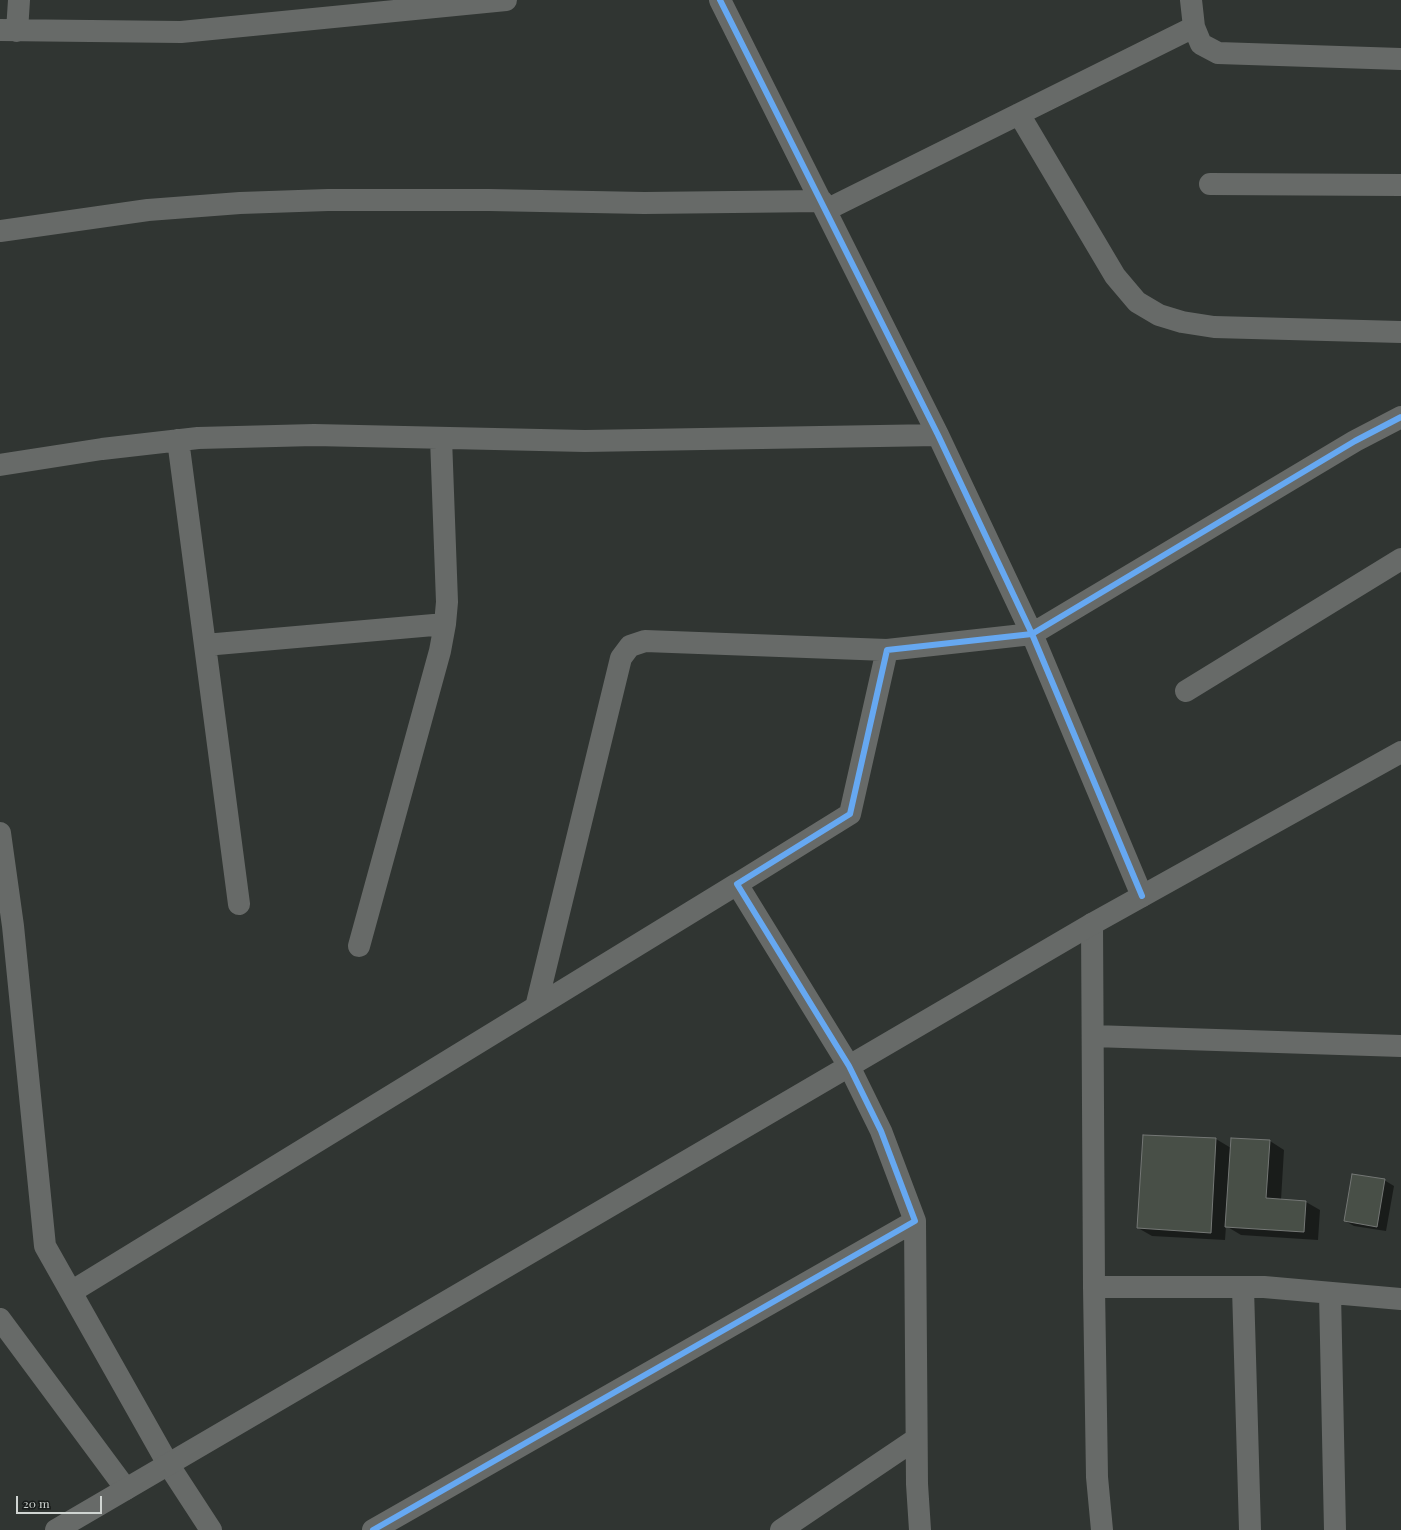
<!DOCTYPE html>
<style>
body{margin:0}
#map{position:relative;width:1401px;height:1530px;overflow:hidden;background:#303532;font-family:"Playfair Display",serif}
canvas{display:block}
.scale{position:absolute;left:16px;top:1496px;width:86px;height:18px;box-sizing:border-box;border:2px solid #d0d5d2;border-top:0;padding-left:5px;font-size:12px;line-height:14px;white-space:nowrap;color:#d0d5d2;-webkit-text-stroke:3px #191d1b;paint-order:stroke}
</style>
<div id="map">
<canvas width="1401" height="1530"></canvas>
<div class="scale">20 m</div>
</div>
<script>
const ctx = document.querySelector('canvas').getContext('2d');
ctx.lineJoin = 'round';
function fillPath(path, color) {
  ctx.fillStyle = color;
  ctx.fill(path, 'evenodd');
}
function shape(rows) {
  const path = new Path2D();
  for (const r of rows) {
    path.moveTo(r[0], r[1]);
    for (let i = 2; i < r.length; i += 2) path.lineTo(r[i], r[i + 1]);
  }
  return path;
}
function trace(path, color, width, dash) {
  ctx.strokeStyle = color;
  ctx.lineWidth = width;
  ctx.lineCap = dash ? 'butt' : 'round';
  ctx.setLineDash(dash || []);
  ctx.stroke(path);
}
const shadow = shape([
 [1216,1139,1231,1148,1270,1141,1284,1150,1281,1200,1306,1202,1320,1210,1318,1240,1241,1235,1226,1226,1225,1240,1152,1236,1138,1228],
 [1384,1180,1394,1186,1386,1231,1354,1226,1345,1221]
]);
const building = shape([
 [1143,1135,1216,1138,1211,1233,1137,1228,1143,1135],
 [1231,1138,1270,1140,1266,1198,1306,1201,1304,1232,1225,1227,1231,1138],
 [1352,1174,1385,1179,1377,1227,1344,1221,1352,1174]
]);
const minor = shape([
 [720,0,938,435,1032,634,1142,896],
 [1191,0,1194,27,1201,44,1218,53,1401,59],
 [0,30,181,32,506,0],
 [17,31,19,0],
 [1019,114,1115,276,1137,302,1159,315,1182,322,1214,327,1401,332],
 [1210,184,1401,185],
 [826,210,1194,27],
 [0,231,148,210,240,203,328,200,489,200,644,203,822,201],
 [178,440,239,904],
 [0,465,102,449,198,438,314,435,585,441,938,435],
 [205,645,445,624],
 [1186,691,1401,559],
 [0,833,13,926,45,1246,168,1464,211,1530],
 [1092,924,1094,1287,1097,1477,1102,1530],
 [359,946,440,651,445,624,447,602,441,438],
 [536,1007,621,658,630,646,645,641,887,650],
 [1093,1036,1401,1046],
 [915,1221,917,1484,920,1530],
 [1094,1287,1264,1287,1401,1299],
 [1243,1288,1250,1530],
 [71,1292,737,884],
 [1330,1293,1335,1530],
 [0,1319,126,1489],
 [373,1530,915,1221,881,1131,849,1066,737,884,850,814,887,650,1032,634,1355,441,1401,417],
 [781,1530,916,1439]
]);
const tertiary = shape([
 [56,1530,1092,924,1401,752]
]);
const cycleway = shape([
 [720,0,938,435,1032,634,1142,896],
 [373,1530,915,1221,881,1131,849,1066,737,884,850,814,887,650,1032,634,1355,441,1401,417]
]);
fillPath(shadow, '#0007');
fillPath(building, '#484f47');
trace(building, '#747775', 1);
trace(minor, '#676a68', 22);
trace(tertiary, '#676a68', 22);
trace(cycleway, '#66a8f1', 6);
</script>
